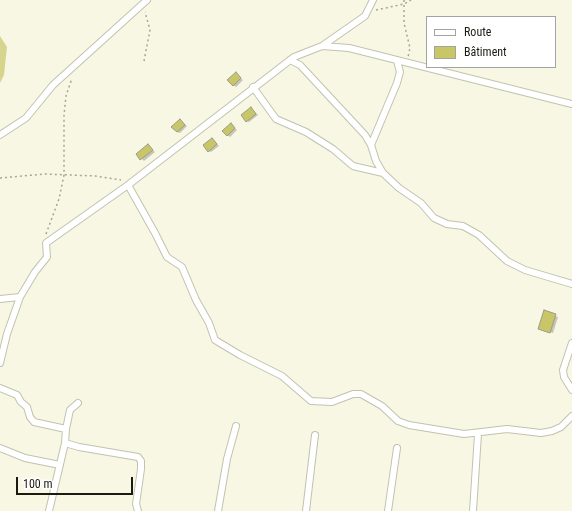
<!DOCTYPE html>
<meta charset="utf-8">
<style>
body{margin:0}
#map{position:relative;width:572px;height:511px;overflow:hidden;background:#f7f7e4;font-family:"Roboto Condensed",sans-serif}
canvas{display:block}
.legend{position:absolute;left:426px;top:16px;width:130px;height:52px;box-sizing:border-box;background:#fff;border:1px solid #a3a3a1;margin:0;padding:5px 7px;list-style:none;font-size:12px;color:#1a1a13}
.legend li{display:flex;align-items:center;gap:8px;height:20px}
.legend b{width:20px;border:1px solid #a3a3a1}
.scale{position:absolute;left:16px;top:477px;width:117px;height:18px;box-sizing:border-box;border:2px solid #1a1a13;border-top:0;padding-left:5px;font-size:12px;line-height:14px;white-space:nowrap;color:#1a1a13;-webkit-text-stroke:3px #fff;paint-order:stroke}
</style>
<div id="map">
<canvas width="572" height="511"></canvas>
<ul class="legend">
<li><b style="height:5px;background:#fff"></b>Route</li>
<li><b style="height:11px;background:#c9c668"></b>Bâtiment</li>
</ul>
<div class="scale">100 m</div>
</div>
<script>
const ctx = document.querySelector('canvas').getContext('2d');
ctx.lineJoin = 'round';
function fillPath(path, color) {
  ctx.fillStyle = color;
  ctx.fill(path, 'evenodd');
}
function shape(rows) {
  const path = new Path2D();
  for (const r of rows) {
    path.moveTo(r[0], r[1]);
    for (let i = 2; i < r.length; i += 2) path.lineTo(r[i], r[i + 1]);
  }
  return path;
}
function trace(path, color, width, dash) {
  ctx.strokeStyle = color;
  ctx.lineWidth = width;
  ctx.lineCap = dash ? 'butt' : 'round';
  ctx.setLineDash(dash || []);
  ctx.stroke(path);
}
const green = shape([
 [0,36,7,47,4,75,0,83]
]);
const shadow = shape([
 [236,74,243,80,236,87,233,85],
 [251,108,258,115,249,122,247,121],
 [180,120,187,126,180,133,177,132],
 [231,124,237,130,230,137,227,135],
 [213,139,219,146,211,152,209,151],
 [148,145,155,152,144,161,137,154],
 [544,312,558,317,553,333,542,330]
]);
const building = shape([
 [236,72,241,78,233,86,227,80,236,72],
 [251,107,256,114,246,122,241,115,251,107],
 [180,119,185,125,177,132,171,127,180,119],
 [231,123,235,128,227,136,222,131,231,123],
 [212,138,217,144,208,152,203,145,212,138],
 [148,144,153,150,140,160,136,154,148,144],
 [544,310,556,314,550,333,538,329,544,310]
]);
const path = shape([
 [404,0,404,23,410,48,408,57],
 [376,10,404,4,411,0],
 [144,61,150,30,145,12],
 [0,178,45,174,95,176,121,180],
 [46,234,59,199,64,175,64,115,66,96,72,78]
]);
const minor = shape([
 [322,46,349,48,572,104],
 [290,60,300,65,365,135,371,145,376,161,383,173,399,188,421,203,434,218,447,224,463,226,479,235,507,261,525,270,572,284],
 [253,87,276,119,306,132,333,149,353,166,383,173],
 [0,135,26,118,53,85,147,0],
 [371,145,397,83,400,72,397,61],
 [128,185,155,233,167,257,182,267,196,300,209,323,215,340,240,355,282,376,311,401,332,402,353,394,361,394,382,406,398,421,409,425,464,434,507,429,541,433,552,431,561,427,572,416],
 [0,299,20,297],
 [572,343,563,370,564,377,572,390],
 [0,363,7,334,20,297,35,272,47,257,46,243,128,185,294,57,322,46,365,16,373,0],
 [0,388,17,395,21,402,27,407,30,417,34,422,66,429,65,443,49,511],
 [66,429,70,410,78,403],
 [65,443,79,447,138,457,141,461,141,469,136,504,138,511],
 [0,448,25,458,60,465],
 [218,511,227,459,236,426],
 [306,511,315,435],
 [388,511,397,448],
 [473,511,478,434]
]);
fillPath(green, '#d6d58e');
fillPath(shadow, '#0003');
fillPath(building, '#c9c668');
trace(building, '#9b9b8a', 1);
trace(minor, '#c2c2b0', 8);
trace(path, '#a6a697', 1.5, [2, 3]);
trace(minor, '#fff', 6);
</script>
